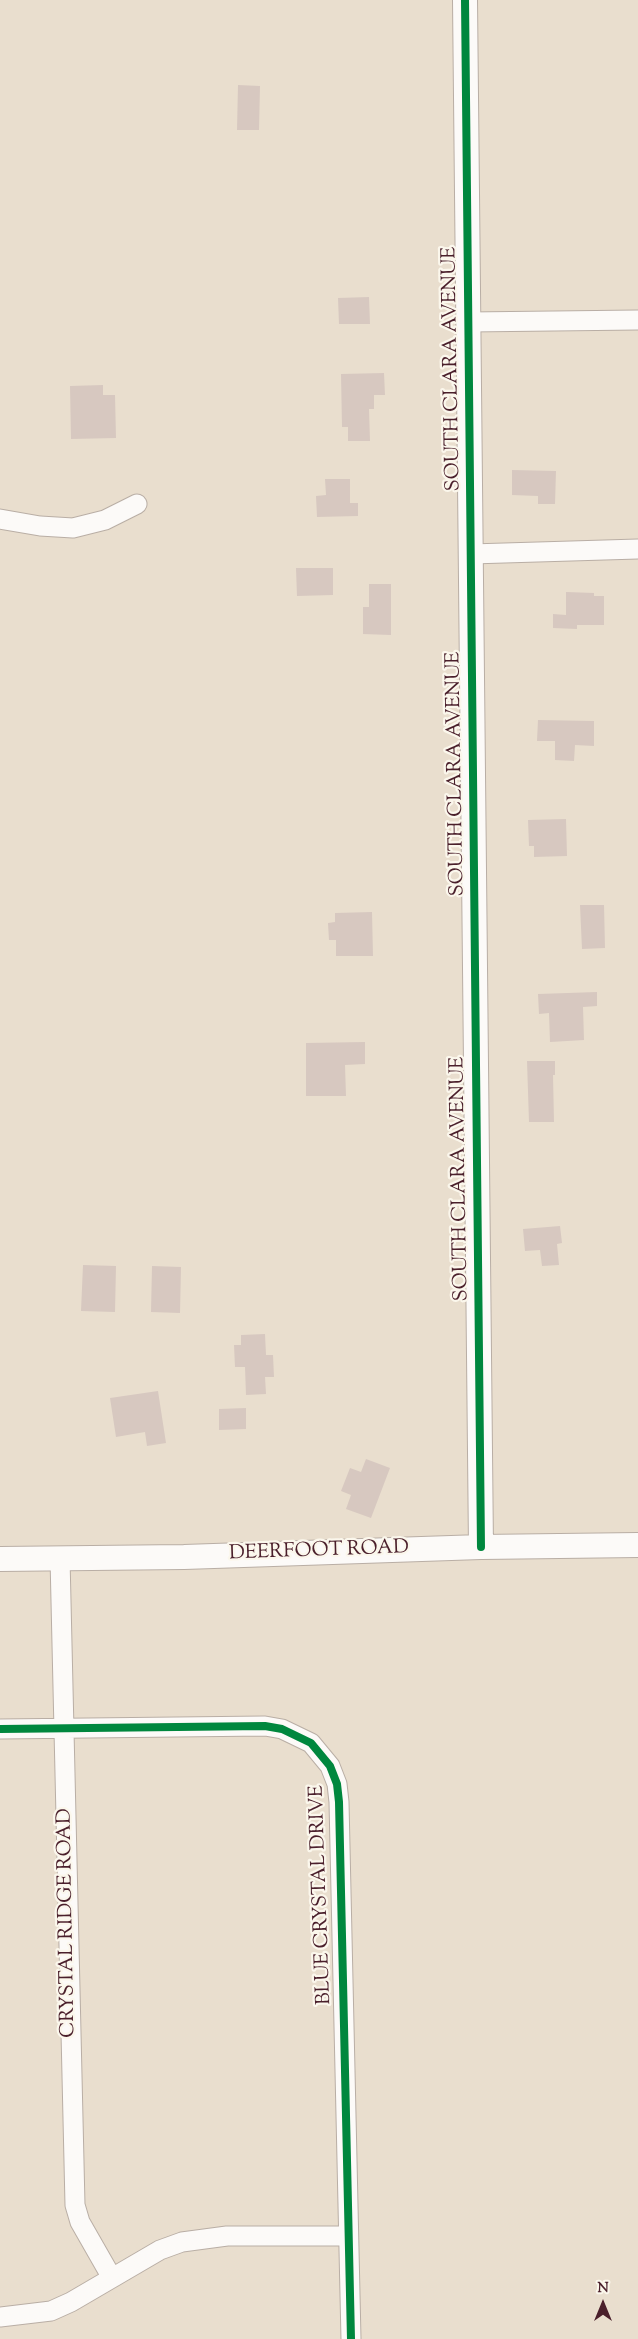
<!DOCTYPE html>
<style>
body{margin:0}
#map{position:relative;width:638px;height:2339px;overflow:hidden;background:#e9dece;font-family:"Sorts Mill Goudy",serif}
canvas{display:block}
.north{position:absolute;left:578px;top:2279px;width:50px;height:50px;-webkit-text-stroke:4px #fbf7ec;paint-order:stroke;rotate:0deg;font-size:14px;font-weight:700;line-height:20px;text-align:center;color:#4a1f2b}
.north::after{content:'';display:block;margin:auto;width:18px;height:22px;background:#4a1f2b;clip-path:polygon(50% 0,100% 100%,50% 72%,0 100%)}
</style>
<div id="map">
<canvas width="638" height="2339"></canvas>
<div class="north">N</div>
</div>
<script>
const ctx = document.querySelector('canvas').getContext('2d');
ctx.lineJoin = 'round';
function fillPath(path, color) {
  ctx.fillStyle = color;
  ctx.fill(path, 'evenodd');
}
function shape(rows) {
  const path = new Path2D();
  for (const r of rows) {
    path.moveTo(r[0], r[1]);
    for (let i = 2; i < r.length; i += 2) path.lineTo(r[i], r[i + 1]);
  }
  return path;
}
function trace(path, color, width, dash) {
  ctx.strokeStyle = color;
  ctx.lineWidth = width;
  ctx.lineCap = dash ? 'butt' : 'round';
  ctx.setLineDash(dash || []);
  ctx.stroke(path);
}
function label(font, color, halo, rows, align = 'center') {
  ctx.font = font + ' "Sorts Mill Goudy",serif';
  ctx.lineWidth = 4.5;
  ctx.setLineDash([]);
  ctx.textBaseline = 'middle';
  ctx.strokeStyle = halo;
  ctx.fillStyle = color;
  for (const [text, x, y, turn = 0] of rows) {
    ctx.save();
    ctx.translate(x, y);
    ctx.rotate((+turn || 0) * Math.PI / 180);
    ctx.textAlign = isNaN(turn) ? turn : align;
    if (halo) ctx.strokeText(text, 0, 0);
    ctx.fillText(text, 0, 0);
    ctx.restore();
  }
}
const building = shape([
 [238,85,260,86,259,130,237,130],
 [369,297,370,324,339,324,338,298],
 [384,373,385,395,374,395,374,409,369,409,370,441,348,441,348,427,342,427,341,374],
 [103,385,103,395,115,395,116,438,71,439,70,386],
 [512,470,556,471,555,504,538,504,538,496,512,495],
 [325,479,350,479,350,503,358,503,358,516,317,517,316,496,326,495],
 [296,568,333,568,333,595,297,596],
 [369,584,391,584,391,635,363,634,363,607,369,607],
 [566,592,594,593,594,596,604,596,604,625,577,625,577,629,553,628,553,614,566,615],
 [538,720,594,721,594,746,575,745,574,761,555,760,555,741,537,741],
 [566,819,567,856,534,857,534,846,529,846,528,820],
 [580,905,604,905,605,948,582,949],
 [372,912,373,956,336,956,336,940,329,940,328,923,335,922,335,913],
 [597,992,597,1006,583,1007,584,1040,550,1042,549,1013,539,1014,538,994],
 [365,1042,365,1064,345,1065,346,1096,306,1096,306,1043],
 [527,1061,555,1061,555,1075,553,1075,554,1122,529,1122],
 [560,1226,562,1243,557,1244,559,1265,542,1266,540,1250,525,1251,523,1229],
 [83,1265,116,1266,115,1312,81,1311],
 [152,1266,181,1267,180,1313,151,1312],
 [265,1334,266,1355,273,1355,274,1377,265,1377,266,1394,246,1395,245,1367,235,1367,234,1345,241,1345,241,1335],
 [158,1391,166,1443,147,1446,145,1432,116,1437,110,1398],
 [246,1408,246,1429,219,1430,219,1409],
 [366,1459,390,1468,371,1518,346,1509,351,1495,341,1491,350,1468,361,1472]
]);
const minor = shape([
 [469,322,638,320],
 [0,519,40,526,73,528,105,520,137,504],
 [471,554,638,549],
 [60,1558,75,2205,80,2222,112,2278],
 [0,1729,265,1726,282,1729,311,1743,330,1766,337,1784,339,1802,351,2339],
 [0,2317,51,2311,71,2302,160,2250,182,2242,227,2236,348,2236]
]);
const tertiary = shape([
 [465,0,481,1547],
 [0,1559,184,1557,481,1547,638,1545]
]);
const cycleway = shape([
 [465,0,481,1547],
 [0,1729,265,1726,282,1729,311,1743,330,1766,337,1784,339,1802,351,2339]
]);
const streetNames = [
 ["SOUTH CLARA AVENUE",453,369,-91],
 ["SOUTH CLARA AVENUE",457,774,-91],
 ["SOUTH CLARA AVENUE",461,1179,-91],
 ["DEERFOOT ROAD",319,1552,-2],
 ["BLUE CRYSTAL DRIVE",322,1895,-92],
 ["CRYSTAL RIDGE ROAD",68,1923,-91]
];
fillPath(building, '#d7c8c0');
trace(minor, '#b9aea5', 21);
trace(tertiary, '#b9aea5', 26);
trace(minor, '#fcfaf8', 19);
trace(tertiary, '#fcfaf8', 24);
trace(cycleway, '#00873e', 8);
label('20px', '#4a1f2b', '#fbf7ec', streetNames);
</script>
